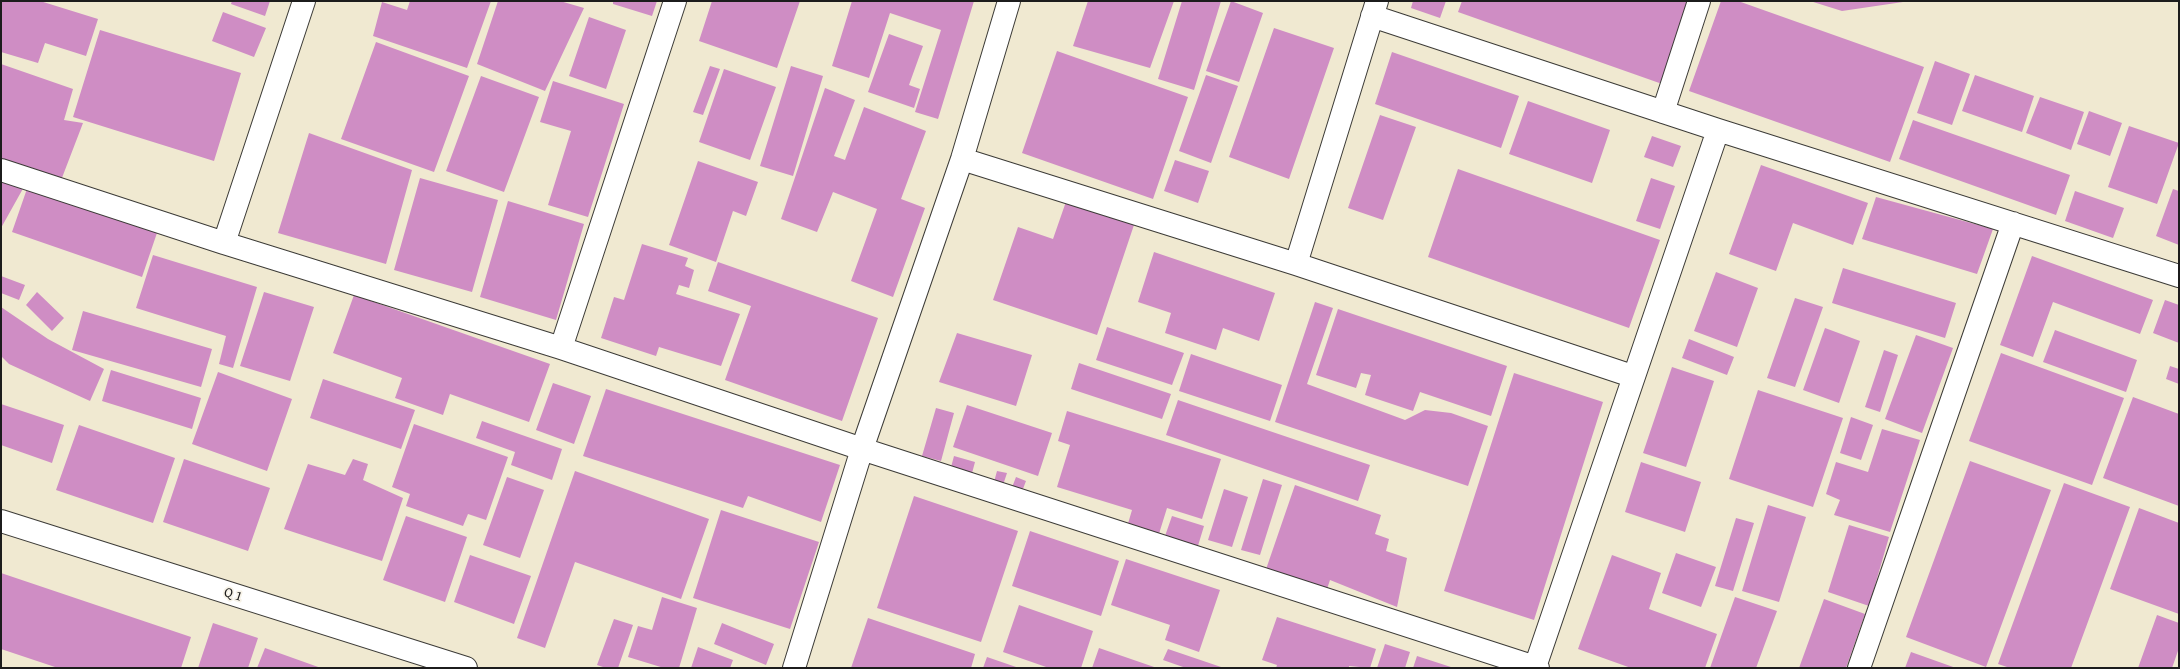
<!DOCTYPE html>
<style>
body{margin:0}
#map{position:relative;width:2180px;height:669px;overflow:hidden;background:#f0e9d1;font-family:"Gentium Book Plus",serif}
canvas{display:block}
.frame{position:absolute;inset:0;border:2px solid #1c1c1c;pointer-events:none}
</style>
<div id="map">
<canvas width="2180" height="669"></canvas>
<div class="frame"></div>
</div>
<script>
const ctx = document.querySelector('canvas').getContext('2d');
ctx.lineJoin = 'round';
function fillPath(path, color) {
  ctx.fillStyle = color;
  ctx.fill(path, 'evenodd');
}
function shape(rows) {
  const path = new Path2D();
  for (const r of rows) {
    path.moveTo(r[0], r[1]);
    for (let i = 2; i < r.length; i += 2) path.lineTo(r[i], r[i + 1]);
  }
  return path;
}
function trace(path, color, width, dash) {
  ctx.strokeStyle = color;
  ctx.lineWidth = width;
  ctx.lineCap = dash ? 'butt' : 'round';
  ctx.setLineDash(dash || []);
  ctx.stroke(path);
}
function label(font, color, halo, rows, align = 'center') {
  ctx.font = font + ' "Gentium Book Plus",serif';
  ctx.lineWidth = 3.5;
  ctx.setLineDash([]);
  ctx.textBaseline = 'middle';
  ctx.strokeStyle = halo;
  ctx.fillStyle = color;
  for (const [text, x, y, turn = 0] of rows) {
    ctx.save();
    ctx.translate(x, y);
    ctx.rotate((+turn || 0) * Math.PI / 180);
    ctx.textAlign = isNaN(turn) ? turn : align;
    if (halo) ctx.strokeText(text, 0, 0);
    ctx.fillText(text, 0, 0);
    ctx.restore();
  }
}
const building = shape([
 [2,1,40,1,98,19,86,56,45,43,38,63,1,52],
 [232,1,270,1,265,16,231,4],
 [410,1,491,1,467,68,373,36,382,2,407,10],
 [498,1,560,1,584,8,545,91,477,64],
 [613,1,657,1,652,16,613,4],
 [712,1,800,1,777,68,699,41],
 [852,1,974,1,938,119,915,112,941,30,890,13,869,78,832,66],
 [1088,1,1174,1,1150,68,1073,46],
 [1182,1,1221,1,1194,90,1158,79],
 [1231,1,1263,13,1239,82,1206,71],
 [1413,1,1446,1,1440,18,1411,8],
 [1462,1,1695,1,1665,85,1458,12],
 [1721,1,1738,1,1924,67,1890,162,1689,91],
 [1810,1,1903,1,1903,2,1842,11],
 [223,12,266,28,254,57,212,41],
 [589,17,626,30,606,89,569,76],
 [1274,28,1334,48,1289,179,1229,157],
 [100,30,241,73,214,161,73,117],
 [889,34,923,46,909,85,920,89,914,108,868,92],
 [376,42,469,76,434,172,341,139],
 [1057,51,1188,97,1153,199,1022,153],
 [1392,52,1519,96,1501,148,1375,104],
 [1935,61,1970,74,1952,125,1917,113],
 [1,64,73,89,64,120,83,123,60,183,1,165],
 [710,66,720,69,703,115,693,112],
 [791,66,823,76,793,176,760,166],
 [724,69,776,87,750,160,699,142],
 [1206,75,1238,86,1211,163,1179,151],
 [1975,75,2034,96,2022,132,1962,111],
 [481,76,539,97,504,192,446,171],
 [553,81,624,104,588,217,548,205,571,131,540,122],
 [825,88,855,100,834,156,845,160,864,107,926,131,901,199,925,208,893,297,851,281,877,209,833,192,817,232,781,219],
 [2040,97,2084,112,2071,150,2026,133],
 [1528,101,1610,130,1592,183,1509,154],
 [2089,111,2122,123,2110,156,2077,144],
 [1380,115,1416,127,1383,220,1348,208],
 [1913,120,2070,175,2056,215,1899,159],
 [2129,126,2179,143,2157,204,2108,187],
 [309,133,412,170,386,264,278,233],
 [1652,136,1681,146,1673,167,1644,157],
 [1175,160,1209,171,1198,203,1164,191],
 [698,161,758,182,746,216,733,211,716,262,669,245],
 [1761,165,1868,203,1853,245,1793,223,1776,271,1729,254],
 [1458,169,1660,240,1629,328,1428,257],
 [420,178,498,200,472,292,394,270],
 [1651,178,1675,186,1660,229,1636,221],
 [1,181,25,185,1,228],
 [29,183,159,227,142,277,12,232],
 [2173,189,2179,191,2179,245,2156,236],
 [2075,191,2124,208,2113,238,2065,221],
 [1069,193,1137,216,1097,335,993,300,1018,227,1053,239],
 [1876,197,1993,229,1977,274,1862,239],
 [508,201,584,224,556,320,480,297],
 [642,244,688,258,685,266,694,270,689,288,679,285,676,294,740,314,721,366,659,347,656,356,601,338,614,297,624,300],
 [1154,252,1275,293,1259,341,1223,328,1216,350,1165,333,1171,313,1138,302],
 [153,255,257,287,233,368,219,364,226,336,136,308],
 [2032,256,2153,300,2140,334,2053,302,2033,357,2000,345],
 [718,262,878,318,842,421,725,380,751,306,708,291],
 [1843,268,1956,303,1945,338,1832,303],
 [1716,272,1758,288,1737,347,1694,331],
 [1,276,25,285,19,300,1,293],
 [37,292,64,318,52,331,26,305],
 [264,292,314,307,290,381,240,366],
 [354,295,550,364,529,422,450,394,443,415,395,398,402,378,333,353],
 [1795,298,1823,307,1795,387,1767,378],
 [2165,300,2179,305,2179,343,2153,333],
 [1315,302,1333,308,1307,384,1405,420,1425,410,1451,413,1488,426,1468,486,1275,422],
 [1,307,48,339,104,369,90,401,9,364,1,356],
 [1338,309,1507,366,1491,416,1420,392,1413,411,1365,395,1371,375,1361,373,1356,388,1316,375],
 [83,311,212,349,201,387,72,350],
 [1107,327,1184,353,1172,385,1096,360],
 [1825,328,1860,341,1839,403,1803,390],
 [2055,330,2137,360,2126,392,2043,362],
 [957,333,1032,355,1016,406,939,382],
 [1916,335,1953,348,1922,433,1885,419],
 [1689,339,1734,357,1727,375,1682,358],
 [1884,350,1898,355,1880,412,1865,407],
 [2001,353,2124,398,2092,485,1969,441],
 [1191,354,1282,385,1270,421,1179,391],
 [1079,363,1171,394,1162,419,1071,389],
 [2170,366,2179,369,2179,384,2166,379],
 [1672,367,1714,381,1686,467,1643,453],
 [111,370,201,398,192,429,102,401],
 [218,372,292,399,267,471,192,444],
 [1514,373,1603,402,1534,620,1444,591],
 [323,379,415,410,401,449,310,418],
 [553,383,591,396,574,444,536,430],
 [606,389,840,465,821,522,748,496,743,508,583,456],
 [1758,390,1843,418,1813,507,1729,479],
 [2133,397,2179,414,2179,506,2103,478],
 [1178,400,1370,465,1358,501,1166,435],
 [1,404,64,425,52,463,1,445],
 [967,405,1052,433,1038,476,953,447],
 [936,408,954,413,941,461,922,456],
 [1067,411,1221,459,1202,519,1167,508,1158,537,1127,527,1132,510,1057,487,1070,445,1058,441],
 [1851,417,1873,425,1861,460,1840,453],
 [482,421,562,449,552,480,511,465,515,452,476,438],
 [414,424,508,457,486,520,468,514,463,526,406,506,410,494,392,487],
 [79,425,175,458,153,523,56,490],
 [1882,429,1920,440,1890,532,1834,515,1840,500,1826,494,1836,462,1868,472],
 [954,456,975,462,971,477,950,471],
 [184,459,270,488,248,551,163,522],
 [353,459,368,464,363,480,403,498,382,561,284,529,308,464,345,475],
 [1970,461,2051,490,1986,667,1906,637],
 [1641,462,1701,482,1685,532,1625,512],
 [575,471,709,519,681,599,575,562,545,648,517,638],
 [997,471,1007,473,1003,485,994,482],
 [507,477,544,490,520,558,483,545],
 [1016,477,1026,481,1021,494,1011,490],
 [1263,479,1282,485,1260,555,1241,550],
 [2064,483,2130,507,2071,668,2010,668,1998,664],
 [1295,485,1381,515,1375,534,1389,539,1386,551,1407,558,1397,607,1330,580,1325,595,1263,578],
 [1224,489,1248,497,1232,547,1208,540],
 [914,496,1018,531,981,642,877,608],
 [1768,505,1806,517,1779,602,1742,591],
 [2139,508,2179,523,2179,614,2110,589],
 [721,510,819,542,790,629,693,598],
 [406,516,467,537,445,602,383,580],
 [1172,516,1204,526,1197,549,1164,539],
 [1736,518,1754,523,1733,591,1715,586],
 [1849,525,1889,537,1869,606,1828,592],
 [1030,531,1119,561,1101,616,1012,586],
 [1676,553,1716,567,1701,607,1662,593],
 [470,555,531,576,514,624,454,602],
 [1612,555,1661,573,1649,609,1717,634,1705,668,1631,668,1578,649],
 [1126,559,1220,590,1199,652,1165,640,1170,625,1111,605],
 [1,573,191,637,181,668,58,668,1,649],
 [662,597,697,608,679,668,664,668,628,657,638,626,652,630],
 [1735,597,1777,611,1756,668,1710,668],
 [1824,599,1865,614,1846,668,1799,668],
 [1019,605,1093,631,1081,668,1049,668,1003,652],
 [2157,615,2179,623,2179,648,2172,668,2138,668],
 [1277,617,1376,649,1370,668,1349,666,1349,668,1276,668,1277,665,1262,660],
 [868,618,975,654,971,668,851,668],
 [614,619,633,625,618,668,606,668,597,665],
 [213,623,258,638,248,668,198,668],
 [722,623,774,644,766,665,714,644],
 [1385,644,1410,652,1405,668,1377,668],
 [698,647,733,660,730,668,691,668],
 [265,648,321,668,257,668],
 [1099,648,1157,668,1092,668],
 [1168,649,1224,668,1186,668,1163,660],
 [1911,652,1956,668,1905,668],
 [1417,656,1454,668,1413,668],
 [987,657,1019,668,983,668]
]);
const minor = shape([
 [304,1,224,243,561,348,862,449,1538,668],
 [1372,16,1718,130,2179,276],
 [1663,112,1699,1],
 [962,159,1296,264,1632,376],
 [1,170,224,243],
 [1296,264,1377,1],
 [561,348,675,1],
 [1,521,466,668],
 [1535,667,1718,130],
 [794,668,862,449,962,159,1009,1],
 [1859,668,2013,223]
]);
const streetNames = [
 ["Q 1",233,595,18]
];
fillPath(building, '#cf8dc4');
trace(minor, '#3c3b37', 24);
trace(minor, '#fff', 22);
label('14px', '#1c1c1c', '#f7f3e8', streetNames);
</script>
